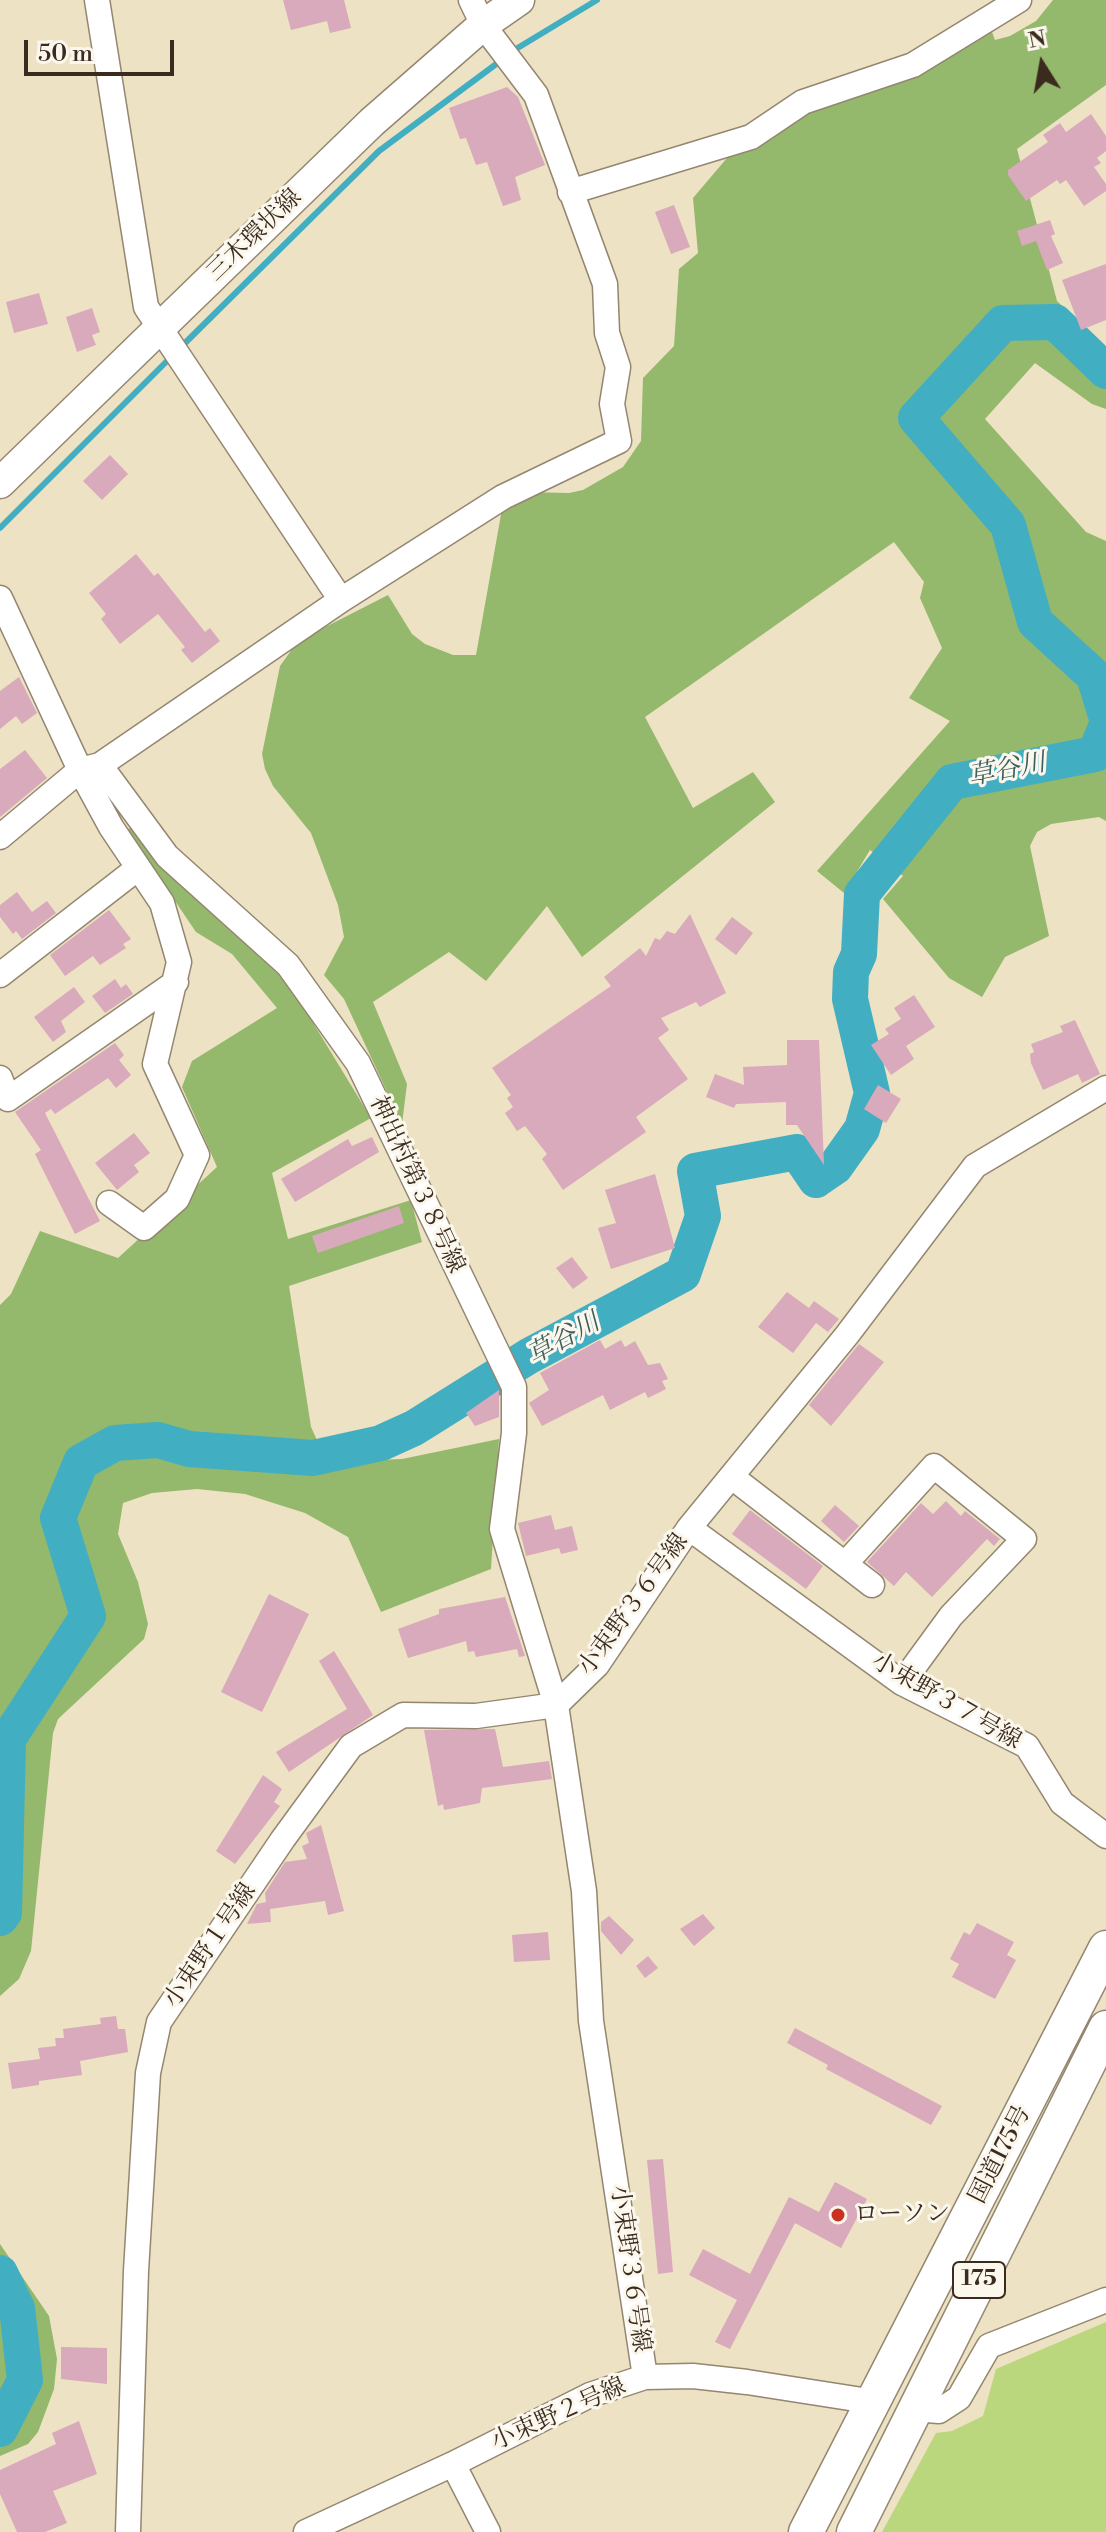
<!DOCTYPE html>
<meta charset="utf-8">
<style>
body{margin:0}
#map{position:relative;width:1106px;height:2532px;overflow:hidden;background:#ede2c3;font-family:"Libre Bodoni",serif}
canvas{display:block}
.north{position:absolute;left:1002px;top:24px;width:80px;height:80px;-webkit-text-stroke:6px #fbf7ec;paint-order:stroke;rotate:349deg;font-size:22px;font-weight:700;line-height:32px;text-align:center;color:#3b2a1e}
.north::after{content:'';display:block;margin:auto;width:28px;height:36px;background:#3b2a1e;clip-path:polygon(50% 0,100% 100%,50% 72%,0 100%)}
.scale{position:absolute;left:24px;top:40px;width:150px;height:36px;box-sizing:border-box;border:4px solid #3b2a1e;border-top:0;padding-left:10px;font-size:24px;line-height:28px;white-space:nowrap;color:#3b2a1e;-webkit-text-stroke:6px #fbf7ec;paint-order:stroke}
</style>
<div id="map">
<canvas width="1106" height="2532"></canvas>
<div class="north">N</div>
<div class="scale">50 m</div>
</div>
<script>
const ctx = document.querySelector('canvas').getContext('2d');
ctx.lineJoin = 'round';
function fillPath(path, color) {
  ctx.fillStyle = color;
  ctx.fill(path, 'evenodd');
}
function shape(rows) {
  const path = new Path2D();
  for (const r of rows) {
    path.moveTo(r[0], r[1]);
    for (let i = 2; i < r.length; i += 2) path.lineTo(r[i], r[i + 1]);
  }
  return path;
}
function trace(path, color, width, dash) {
  ctx.strokeStyle = color;
  ctx.lineWidth = width;
  ctx.lineCap = dash ? 'butt' : 'round';
  ctx.setLineDash(dash || []);
  ctx.stroke(path);
}
function label(font, color, halo, rows, align = 'center') {
  ctx.font = font + ' "Libre Bodoni","Noto Serif JP",serif';
  ctx.lineWidth = 6;
  ctx.setLineDash([]);
  ctx.textBaseline = 'middle';
  ctx.strokeStyle = halo;
  ctx.fillStyle = color;
  for (const [text, x, y, turn = 0] of rows) {
    ctx.save();
    ctx.translate(x, y);
    ctx.rotate((+turn || 0) * Math.PI / 180);
    ctx.textAlign = isNaN(turn) ? turn : align;
    if (halo) ctx.strokeText(text, 0, 0);
    ctx.fillText(text, 0, 0);
    ctx.restore();
  }
}
const green = shape([
 [1106,2322,1106,2532,882,2532,936,2433,952,2431,983,2416,996,2369]
]);
const forest = shape([
 [1053,0,1106,0,1106,85,1017,149,1057,301,1106,349,1106,409,1092,404,1035,363,985,419,1086,532,1106,541,1106,821,1099,817,1051,824,1037,832,1030,846,1049,936,1005,957,982,997,949,978,883,899,903,876,870,850,844,893,817,871,950,721,909,698,942,648,920,598,924,582,894,542,645,717,693,808,753,772,775,802,582,957,547,906,486,981,449,952,373,1002,407,1084,402,1124,344,999,324,975,344,937,338,905,311,833,273,786,265,769,262,754,280,666,298,641,388,595,412,634,425,644,453,655,476,655,502,509,526,492,569,493,583,490,623,467,641,441,643,378,674,346,679,269,698,253,693,198,727,158,808,106,992,32,995,40,1010,36,1036,21],
 [135,824,221,921,290,985,371,1118,272,1173,288,1239,411,1200,422,1242,289,1286,311,1427,327,1462,402,1459,499,1439,491,1569,381,1612,348,1537,305,1513,245,1494,197,1489,152,1493,123,1503,118,1534,138,1582,148,1624,144,1639,58,1719,53,1733,31,1951,19,1979,0,1996,0,1305,11,1294,40,1231,118,1258,217,1167,182,1087,192,1061,277,1008,232,954,196,932,127,830],
 [0,2244,49,2316,57,2359,54,2389,38,2432,28,2444,0,2456]
]);
const stream = shape([
 [511,52,597,0],
 [181,347,379,151,503,59],
 [0,528,173,355]
]);
const river = shape([
 [1106,371,1055,322,1003,323,916,418,1008,525,1035,622,1094,676,1106,715],
 [0,1918,4,1913,8,1739,88,1616,58,1518,81,1462,115,1443,158,1440,189,1449,313,1458,381,1443,414,1428,529,1356,683,1274,703,1216,695,1171,797,1152,816,1180,835,1167,862,1129,872,1093,850,999,851,972,859,954,862,894,952,782,1095,754,1106,727],
 [0,2273,17,2308,25,2380,0,2429]
]);
const building = shape([
 [283,0,344,0,351,28,330,33,327,21,291,30],
 [507,87,518,97,545,165,515,177,521,200,503,206,487,162,476,165,466,138,460,139,449,108],
 [1091,114,1106,136,1106,151,1097,158,1101,163,1094,167,1106,184,1106,191,1084,206,1066,180,1060,184,1057,180,1026,201,1008,175,1008,170,1048,142,1043,135,1060,123,1066,132],
 [674,205,690,247,671,254,655,212],
 [1050,220,1055,234,1051,236,1063,263,1047,270,1036,241,1022,246,1017,231],
 [1106,264,1106,320,1081,330,1062,280],
 [39,293,48,324,14,333,6,302],
 [92,308,100,332,92,335,96,345,77,352,66,317],
 [110,455,128,474,102,500,83,481],
 [136,554,154,576,158,573,205,632,210,628,220,641,192,663,181,650,185,647,158,614,120,644,101,619,106,614,89,593],
 [19,677,37,713,22,724,16,716,0,729,0,691],
 [25,750,47,778,0,817,0,769],
 [17,892,32,912,47,901,56,913,22,939,16,931,13,934,0,917,0,905],
 [109,910,131,939,123,944,126,948,100,965,93,956,65,976,50,955],
 [690,914,726,993,700,1007,696,1002,661,1018,669,1030,658,1038,688,1079,636,1117,646,1132,563,1190,542,1159,547,1154,525,1126,517,1131,505,1113,513,1107,507,1098,511,1095,492,1068,611,986,604,977,640,948,646,956,655,938,660,940,667,931,675,934],
 [732,917,753,933,736,955,715,939],
 [115,979,121,988,126,984,133,994,105,1013,92,996],
 [74,987,85,1002,61,1021,66,1032,53,1042,34,1017],
 [914,995,935,1027,906,1046,914,1059,891,1075,871,1045,889,1034,885,1029,901,1019,894,1008],
 [1075,1020,1100,1074,1082,1083,1078,1074,1043,1090,1031,1063,1030,1054,1034,1052,1031,1044,1063,1032,1060,1026],
 [787,1040,819,1040,824,1165,797,1125,786,1125,786,1102,736,1104,734,1108,706,1097,715,1074,744,1085,743,1067,787,1065],
 [115,1043,124,1055,119,1060,131,1075,116,1088,108,1078,55,1114,51,1109,45,1113,100,1221,75,1234,35,1154,41,1150,15,1112],
 [878,1085,901,1099,886,1123,864,1109],
 [134,1133,150,1153,134,1165,139,1172,117,1190,95,1163],
 [372,1137,379,1152,295,1202,281,1179,348,1139,352,1146],
 [655,1174,675,1248,611,1269,598,1228,616,1223,605,1190],
 [399,1206,404,1223,318,1253,312,1236],
 [572,1257,588,1278,573,1289,556,1268],
 [787,1292,809,1308,814,1301,839,1319,828,1332,816,1323,793,1353,758,1327],
 [600,1340,605,1349,621,1340,625,1347,635,1341,648,1365,660,1363,668,1379,662,1381,666,1389,648,1398,645,1392,610,1410,603,1395,542,1426,529,1403,549,1390,540,1373],
 [859,1344,884,1362,831,1426,809,1405],
 [499,1390,499,1417,475,1426,466,1413],
 [946,1501,961,1516,965,1511,1000,1539,994,1546,987,1539,932,1597,906,1572,894,1586,867,1562,921,1503,933,1514],
 [835,1505,859,1526,844,1542,821,1521],
 [750,1510,823,1566,806,1589,732,1534],
 [551,1515,555,1530,572,1526,578,1550,561,1554,559,1548,526,1556,518,1523],
 [269,1594,309,1614,262,1712,221,1692],
 [505,1597,525,1656,519,1657,517,1649,476,1657,474,1651,468,1652,466,1641,408,1658,398,1629,439,1614,439,1609],
 [334,1651,373,1715,289,1772,276,1752,347,1709,319,1661],
 [495,1729,503,1767,549,1761,552,1779,482,1788,480,1803,444,1810,443,1804,438,1806,424,1730],
 [263,1775,282,1789,274,1802,280,1806,235,1864,216,1851],
 [321,1825,344,1911,328,1915,325,1901,270,1909,271,1922,247,1924,257,1904,266,1902,265,1893,285,1862,307,1859,302,1846,309,1843,306,1833],
 [703,1914,715,1928,694,1946,680,1929],
 [609,1916,634,1940,621,1955,601,1931,601,1922],
 [977,1923,1014,1942,1007,1955,1016,1960,995,1999,952,1977,959,1964,950,1959,964,1932,970,1935],
 [548,1932,550,1960,514,1962,512,1935],
 [648,1956,658,1968,645,1978,636,1966],
 [116,2016,118,2029,125,2029,128,2052,80,2061,82,2075,39,2081,39,2085,12,2089,8,2063,40,2059,38,2048,56,2046,55,2038,64,2038,63,2029,101,2024,100,2018],
 [795,2028,942,2106,931,2125,826,2069,828,2065,787,2043],
 [663,2159,673,2272,658,2274,647,2160],
 [835,2182,867,2199,841,2248,795,2223,730,2349,715,2342,737,2300,689,2275,703,2249,750,2274,789,2197,819,2212],
 [61,2347,107,2348,107,2384,61,2379],
 [79,2421,97,2474,53,2491,67,2523,45,2532,17,2532,0,2494,0,2470,56,2444,52,2433]
]);
const minor = shape([
 [97,0,146,307,341,600],
 [570,192,751,137,803,102,913,65,1019,0],
 [0,598,80,770,111,827,162,903,179,962,155,1064,197,1155,177,1199,144,1228,109,1203],
 [100,765,341,600,503,497,619,441,612,404,618,367,607,333,605,284,536,95,483,25,471,0],
 [0,837,80,770,100,765,167,856,288,965,358,1063,514,1387,514,1433,502,1529,556,1705,476,1716,403,1715,351,1746,283,1839,159,2022,148,2073,136,2271,128,2532],
 [0,975,138,868],
 [0,1078,8,1099,176,982],
 [732,1477,872,1585],
 [689,1528,902,1683,1027,1746,1062,1803,1106,1836],
 [845,1564,934,1466,1024,1539,951,1616,902,1683],
 [645,2377,591,2021,584,1891,556,1705,597,1665,689,1528,847,1335,975,1166,1106,1088],
 [915,2409,939,2411,959,2398,989,2346,1106,2300],
 [453,2464,488,2532],
 [306,2532,453,2464,590,2395,645,2377,693,2376,747,2382,875,2402]
]);
const major = shape([
 [0,483,372,122,483,25,519,0]
]);
const highway = shape([
 [806,2532,1106,1948],
 [854,2532,1106,2028]
]);
const markers = [
 [838,2215,8,"#c8321e"]
];
const shields = [
 [979,2280,52]
];
const shieldNames = [
 ["175",979,2280]
];
const streetNames = [
 ["三木環状線",255,236,-44],
 ["神出村第３８号線",416,1185,65],
 ["小束野３６号線",634,1605,-54],
 ["小束野３７号線",946,1702,30],
 ["小束野１号線",211,1946,-56],
 ["国道175号",1001,2155,-63],
 ["小束野３６号線",629,2269,82],
 ["小束野２号線",559,2415,-24]
];
const poiNames = [
 ["ローソン",854,2215]
];
const waterNames = [
 ["草谷川",1007,771,-11],
 ["草谷川",564,1340,-29]
];
fillPath(green, '#bbd77d');
fillPath(forest, '#94b86c');
trace(stream, '#42aec1', 6);
trace(river, '#42aec1', 36);
fillPath(building, '#d9a9bc');
trace(minor, '#948670', 27);
trace(major, '#948670', 33);
trace(highway, '#948670', 37);
trace(minor, '#fff', 24);
trace(major, '#fff', 30);
trace(highway, '#fff', 34);
for (const [x, y, r, color] of markers) {
  const dot = new Path2D();
  dot.arc(x, y, r, 0, 2 * Math.PI);
  ctx.fillStyle = color;
  ctx.fill(dot);
  trace(dot, '#fbf7ec', 3);
}
for (const [x, y, w] of shields) {
  const box = new Path2D();
  box.roundRect(x - w / 2, y - 18, w, 36, 6);
  ctx.fillStyle = '#fbf7ec';
  ctx.fill(box);
  trace(box, '#3b2a1e', 2);
}
label('bold 22px', '#3b2a1e', null, shieldNames);
label('24px', '#3b2a1e', '#fbf7ec', streetNames);
label('24px', '#3b2a1e', '#fbf7ec', poiNames, 'left');
label('italic 26px', '#3e5f5f', '#fbf7ec', waterNames);
</script>
